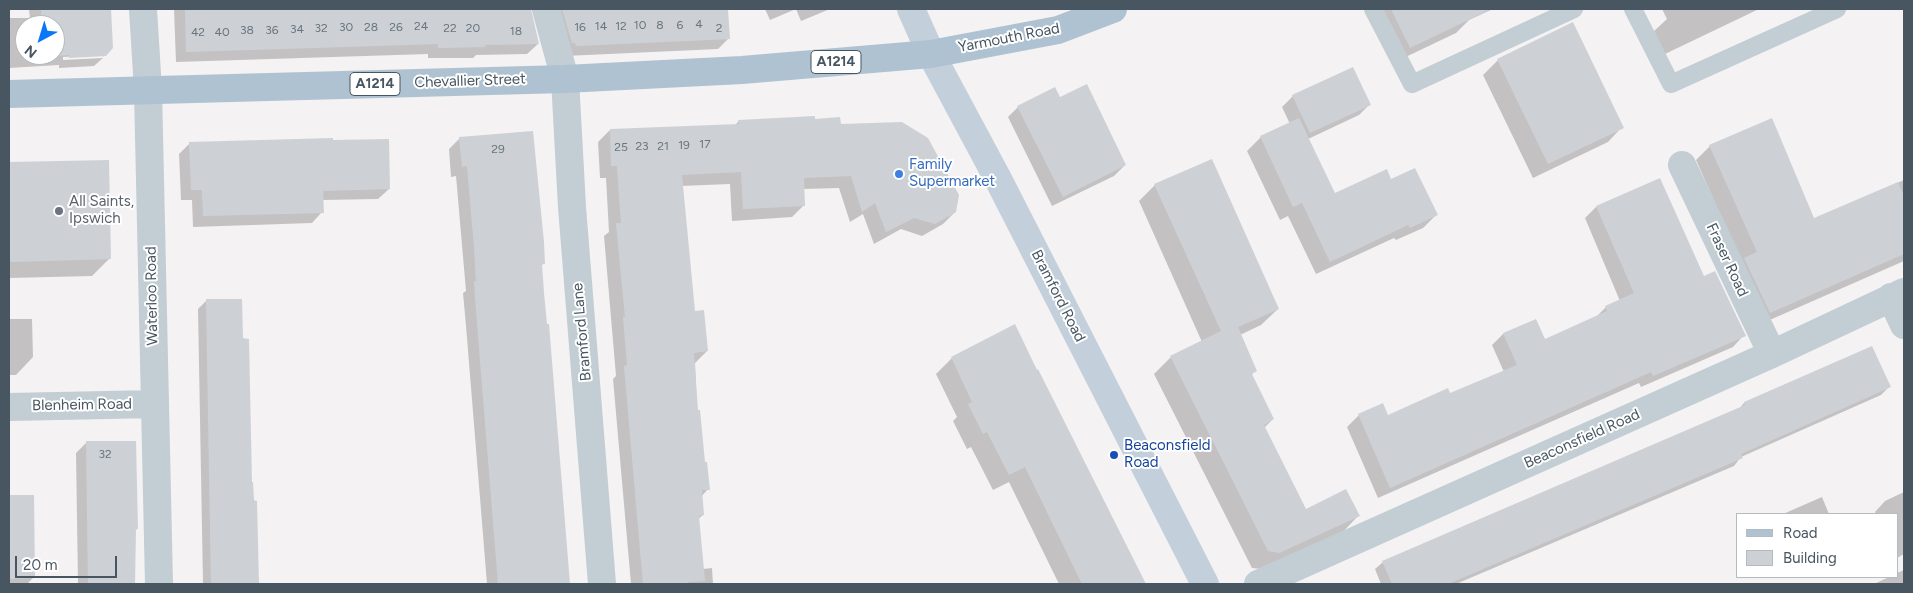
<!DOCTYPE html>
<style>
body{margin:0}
#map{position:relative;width:1913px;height:593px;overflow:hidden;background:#f4f2f2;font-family:Figtree,sans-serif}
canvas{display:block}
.frame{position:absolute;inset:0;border:10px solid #475661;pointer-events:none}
.legend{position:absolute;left:1736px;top:513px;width:162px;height:65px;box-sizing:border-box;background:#fff;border:1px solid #b5bbc0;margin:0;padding:6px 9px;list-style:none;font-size:15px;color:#475661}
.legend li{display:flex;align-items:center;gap:10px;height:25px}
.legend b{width:25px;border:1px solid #b5bbc0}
.north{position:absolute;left:15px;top:15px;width:50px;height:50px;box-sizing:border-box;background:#fff;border:1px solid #b5bbc0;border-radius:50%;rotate:219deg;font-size:14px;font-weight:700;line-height:20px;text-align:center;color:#475661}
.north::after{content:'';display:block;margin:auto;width:18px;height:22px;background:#0977f7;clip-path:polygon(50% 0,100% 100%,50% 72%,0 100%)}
.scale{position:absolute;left:15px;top:556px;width:102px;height:22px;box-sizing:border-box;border:2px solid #475661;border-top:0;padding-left:6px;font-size:15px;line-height:18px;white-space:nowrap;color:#475661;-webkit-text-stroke:4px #fff;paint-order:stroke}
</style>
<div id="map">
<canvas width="1913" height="593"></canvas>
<div class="frame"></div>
<ul class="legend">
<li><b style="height:6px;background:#afc2d2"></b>Road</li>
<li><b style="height:14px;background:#cdd1d6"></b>Building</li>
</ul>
<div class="north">N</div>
<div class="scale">20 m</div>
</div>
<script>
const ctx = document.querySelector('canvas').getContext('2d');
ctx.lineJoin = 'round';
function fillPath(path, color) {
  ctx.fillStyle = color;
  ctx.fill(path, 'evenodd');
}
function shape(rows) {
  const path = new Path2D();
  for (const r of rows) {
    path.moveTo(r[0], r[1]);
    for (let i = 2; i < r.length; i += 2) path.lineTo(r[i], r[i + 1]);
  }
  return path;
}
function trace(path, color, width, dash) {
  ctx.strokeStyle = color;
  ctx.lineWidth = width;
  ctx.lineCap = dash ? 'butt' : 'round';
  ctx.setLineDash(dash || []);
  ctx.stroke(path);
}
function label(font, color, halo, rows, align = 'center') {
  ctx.font = font + ' Figtree,sans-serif';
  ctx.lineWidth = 4;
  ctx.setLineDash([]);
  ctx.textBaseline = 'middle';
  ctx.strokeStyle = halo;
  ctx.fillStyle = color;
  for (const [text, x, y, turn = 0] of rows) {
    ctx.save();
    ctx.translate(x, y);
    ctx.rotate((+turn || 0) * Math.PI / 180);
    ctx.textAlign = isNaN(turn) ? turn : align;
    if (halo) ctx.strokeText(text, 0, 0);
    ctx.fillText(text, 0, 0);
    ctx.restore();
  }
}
const shadow = shape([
 [29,9,109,9,112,47,103,57,103,55,63,57,63,60,103,58,94,66,59,68,59,65,9,68,9,18,30,18],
 [25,25,55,25,55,55,25,55],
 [174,9,530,9,538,44,527,54,476,55,473,58,428,58,428,54,176,62],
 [551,9,724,9,728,17,729,38,718,49,565,56],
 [765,9,830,9,801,21,796,9,770,20],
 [1369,9,1493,9,1469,20,1456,33,1393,63],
 [1662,9,1759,9,1665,54,1654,31,1667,19],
 [1498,60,1622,127,1608,142,1533,178,1483,75],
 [1293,96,1369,105,1359,115,1308,139,1334,195,1391,181,1436,215,1423,228,1396,240,1394,238,1316,274,1288,216,1280,220,1247,151,1261,137,1290,124,1282,107],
 [1059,99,1125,165,1114,176,1052,206,1008,117,1018,107],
 [739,121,955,212,943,224,922,236,901,229,874,244,863,214,850,222,839,188,803,189,804,205,792,217,732,221,730,184,681,186,693,312,707,351,695,363,697,412,708,489,701,497,703,515,698,519,703,569,712,568,713,584,631,584,613,379,616,376,604,236,609,232,606,178,600,178,598,142,610,130,735,125],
 [460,138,544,263,541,266,546,325,548,325,568,584,487,584,466,326,463,293,466,291,456,176,451,177,449,149],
 [190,143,389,189,378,199,322,200,322,212,312,223,193,227,192,200,181,200,179,154],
 [1710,146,1814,219,1904,180,1904,261,1756,326,1741,262,1696,160],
 [108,161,110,258,92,276,9,278,9,164],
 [1659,179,1703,277,1744,335,1733,347,1641,387,1639,383,1378,498,1347,427,1359,415,1387,416,1450,394,1504,372,1492,345,1503,334,1544,340,1595,318,1606,307,1620,301,1585,218,1596,207],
 [1155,185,1278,309,1261,325,1240,335,1255,371,1251,375,1273,419,1264,428,1306,510,1358,516,1342,533,1262,569,1252,568,1154,374,1171,357,1202,342,1139,201],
 [206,301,250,483,253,502,256,502,258,584,203,584,198,309],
 [9,319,32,319,33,357,16,375,9,375],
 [1014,326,1144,584,1059,584,1009,482,993,490,971,447,967,449,953,421,957,417,936,374,952,358],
 [1872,347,1889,387,1881,395,1741,457,1734,466,1456,584,1381,584,1375,569,1383,562,1738,410,1744,403],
 [86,443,137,529,135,531,135,584,78,584,76,453],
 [1904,492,1904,554,1897,558,1897,514,1876,514,1875,512,1885,501],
 [1822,497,1829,514,1783,514],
 [33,534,33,578,27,584,9,584,9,535],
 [1904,570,1904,584,1874,584,1889,577,1897,577,1897,573]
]);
const building = shape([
 [41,9,111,9,113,48,106,56,69,58,69,55,43,57,43,55,55,55,55,25,41,25],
 [185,9,531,9,539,44,485,45,485,47,438,48,438,44,186,52],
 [562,9,728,9,730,39,576,46,575,43,572,43],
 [1391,9,1491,9,1410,48],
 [1573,22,1624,128,1548,164,1497,59],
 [1353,67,1371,105,1310,133,1292,95],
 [1087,84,1126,165,1063,197,1017,106,1055,87,1060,97],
 [815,116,815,119,840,117,841,124,902,122,928,138,959,195,956,212,935,224,914,218,886,232,875,203,862,212,851,176,804,178,805,206,743,209,741,172,682,175,695,311,704,310,708,351,694,353,698,410,700,410,705,462,707,462,710,490,702,490,704,515,699,516,705,581,688,582,688,584,643,584,624,366,627,365,623,317,625,317,616,223,621,223,617,166,611,166,610,129,739,124,738,120],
 [1299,118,1335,193,1387,169,1391,179,1415,168,1438,215,1410,228,1408,225,1330,262,1302,203,1293,207,1260,136],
 [1772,118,1814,218,1898,182,1904,196,1904,254,1770,313,1744,258,1757,252,1709,145],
 [533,131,544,242,545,264,542,264,544,293,547,324,549,324,570,584,498,584,475,298,474,281,476,281,474,247,467,166,462,167,459,137],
 [333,138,333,140,389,139,390,189,323,191,324,213,203,216,202,190,191,190,189,142],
 [1212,159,1279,309,1238,327,1257,371,1252,374,1274,419,1264,425,1306,509,1346,489,1360,516,1279,553,1268,551,1170,356,1221,331,1154,184],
 [109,160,111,259,9,262,9,162],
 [1660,178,1704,276,1715,271,1746,336,1653,376,1651,372,1390,488,1358,414,1383,403,1388,415,1448,388,1450,393,1517,365,1503,333,1536,319,1545,339,1607,311,1605,306,1634,293,1596,206],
 [206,299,242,299,243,338,249,339,252,482,253,482,254,500,257,501,259,584,211,584],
 [1015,324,1037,370,1038,369,1146,584,1082,584,1025,467,1009,475,987,432,983,434,968,404,972,402,951,357],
 [1872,346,1891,387,1741,454,1743,458,1448,584,1392,584,1382,561,1745,405,1744,402],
 [86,441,136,441,138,529,136,529,135,584,88,584],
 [9,495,34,495,35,578,9,579]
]);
const service = shape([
 [1373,9,1412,84,1574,9],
 [1633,9,1671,84,1837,9]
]);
const minor = shape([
 [143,9,148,90,159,584],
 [546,9,565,79],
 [1682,165,1772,354],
 [1891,297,1904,325],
 [9,407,155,404],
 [1258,584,1772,354,1904,292]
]);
const tertiary = shape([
 [565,79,572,207,602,584]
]);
const secondary = shape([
 [911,9,931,54,998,179,1205,584]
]);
const primary = shape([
 [9,94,565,79,742,70,931,54,1058,30,1113,9]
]);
const markers = [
 [899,174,5,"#3f7fe0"],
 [59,211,5,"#6b7280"],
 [1114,455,5,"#1a4fb4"]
];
const numberNames = [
 ["4",699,24],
 ["10",640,25],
 ["8",660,25],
 ["6",680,25],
 ["24",421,26],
 ["14",601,26],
 ["12",621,26],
 ["30",346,27],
 ["28",371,27],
 ["26",396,27],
 ["16",580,27],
 ["32",321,28],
 ["22",450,28],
 ["20",473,28],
 ["2",719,28],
 ["34",297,29],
 ["38",247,30],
 ["36",272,30],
 ["18",516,31],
 ["42",198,32],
 ["40",222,32],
 ["17",705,144],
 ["19",684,145],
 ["23",642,146],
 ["21",663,146],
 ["25",621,147],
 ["29",498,149],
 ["32",105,454]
];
const shields = [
 [836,62,50],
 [375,84,50]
];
const shieldNames = [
 ["A1214",836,62],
 ["A1214",375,84]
];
const streetNames = [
 ["Yarmouth Road",1009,38,-11],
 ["Chevallier Street",470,81,-2],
 ["Fraser Road",1727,260,65],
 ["Waterloo Road",152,296,-91],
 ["Bramford Road",1058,296,63],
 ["Bramford Lane",582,332,-95],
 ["Blenheim Road",82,405,-1],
 ["Beaconsfield Road",1582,439,-24]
];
const shopNames = [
 ["Family",909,165],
 ["Supermarket",909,182]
];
const worshipNames = [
 ["All Saints,",69,202],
 ["Ipswich",69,219]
];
const transitNames = [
 ["Beaconsfield",1124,446],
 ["Road",1124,463]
];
fillPath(shadow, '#0003');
fillPath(building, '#cdd1d6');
trace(service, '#c2cdd4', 18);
trace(minor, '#c2cdd4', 28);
trace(tertiary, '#c2cdd4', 28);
trace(secondary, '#c3d0dc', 28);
trace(primary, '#afc2d2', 28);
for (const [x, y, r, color] of markers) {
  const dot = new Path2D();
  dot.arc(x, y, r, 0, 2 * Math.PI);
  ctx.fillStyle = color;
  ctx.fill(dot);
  trace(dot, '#fff', 2);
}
label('12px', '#68757e', null, numberNames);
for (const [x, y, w] of shields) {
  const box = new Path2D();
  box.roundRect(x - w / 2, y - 11.5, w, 23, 4);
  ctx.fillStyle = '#fff';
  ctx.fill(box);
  trace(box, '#475661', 1);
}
label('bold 14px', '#475661', null, shieldNames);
label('15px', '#475661', '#fff', streetNames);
label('15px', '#366cbe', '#fff', shopNames, 'left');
label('15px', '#5b616d', '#fff', worshipNames, 'left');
label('15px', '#164399', '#fff', transitNames, 'left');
</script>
